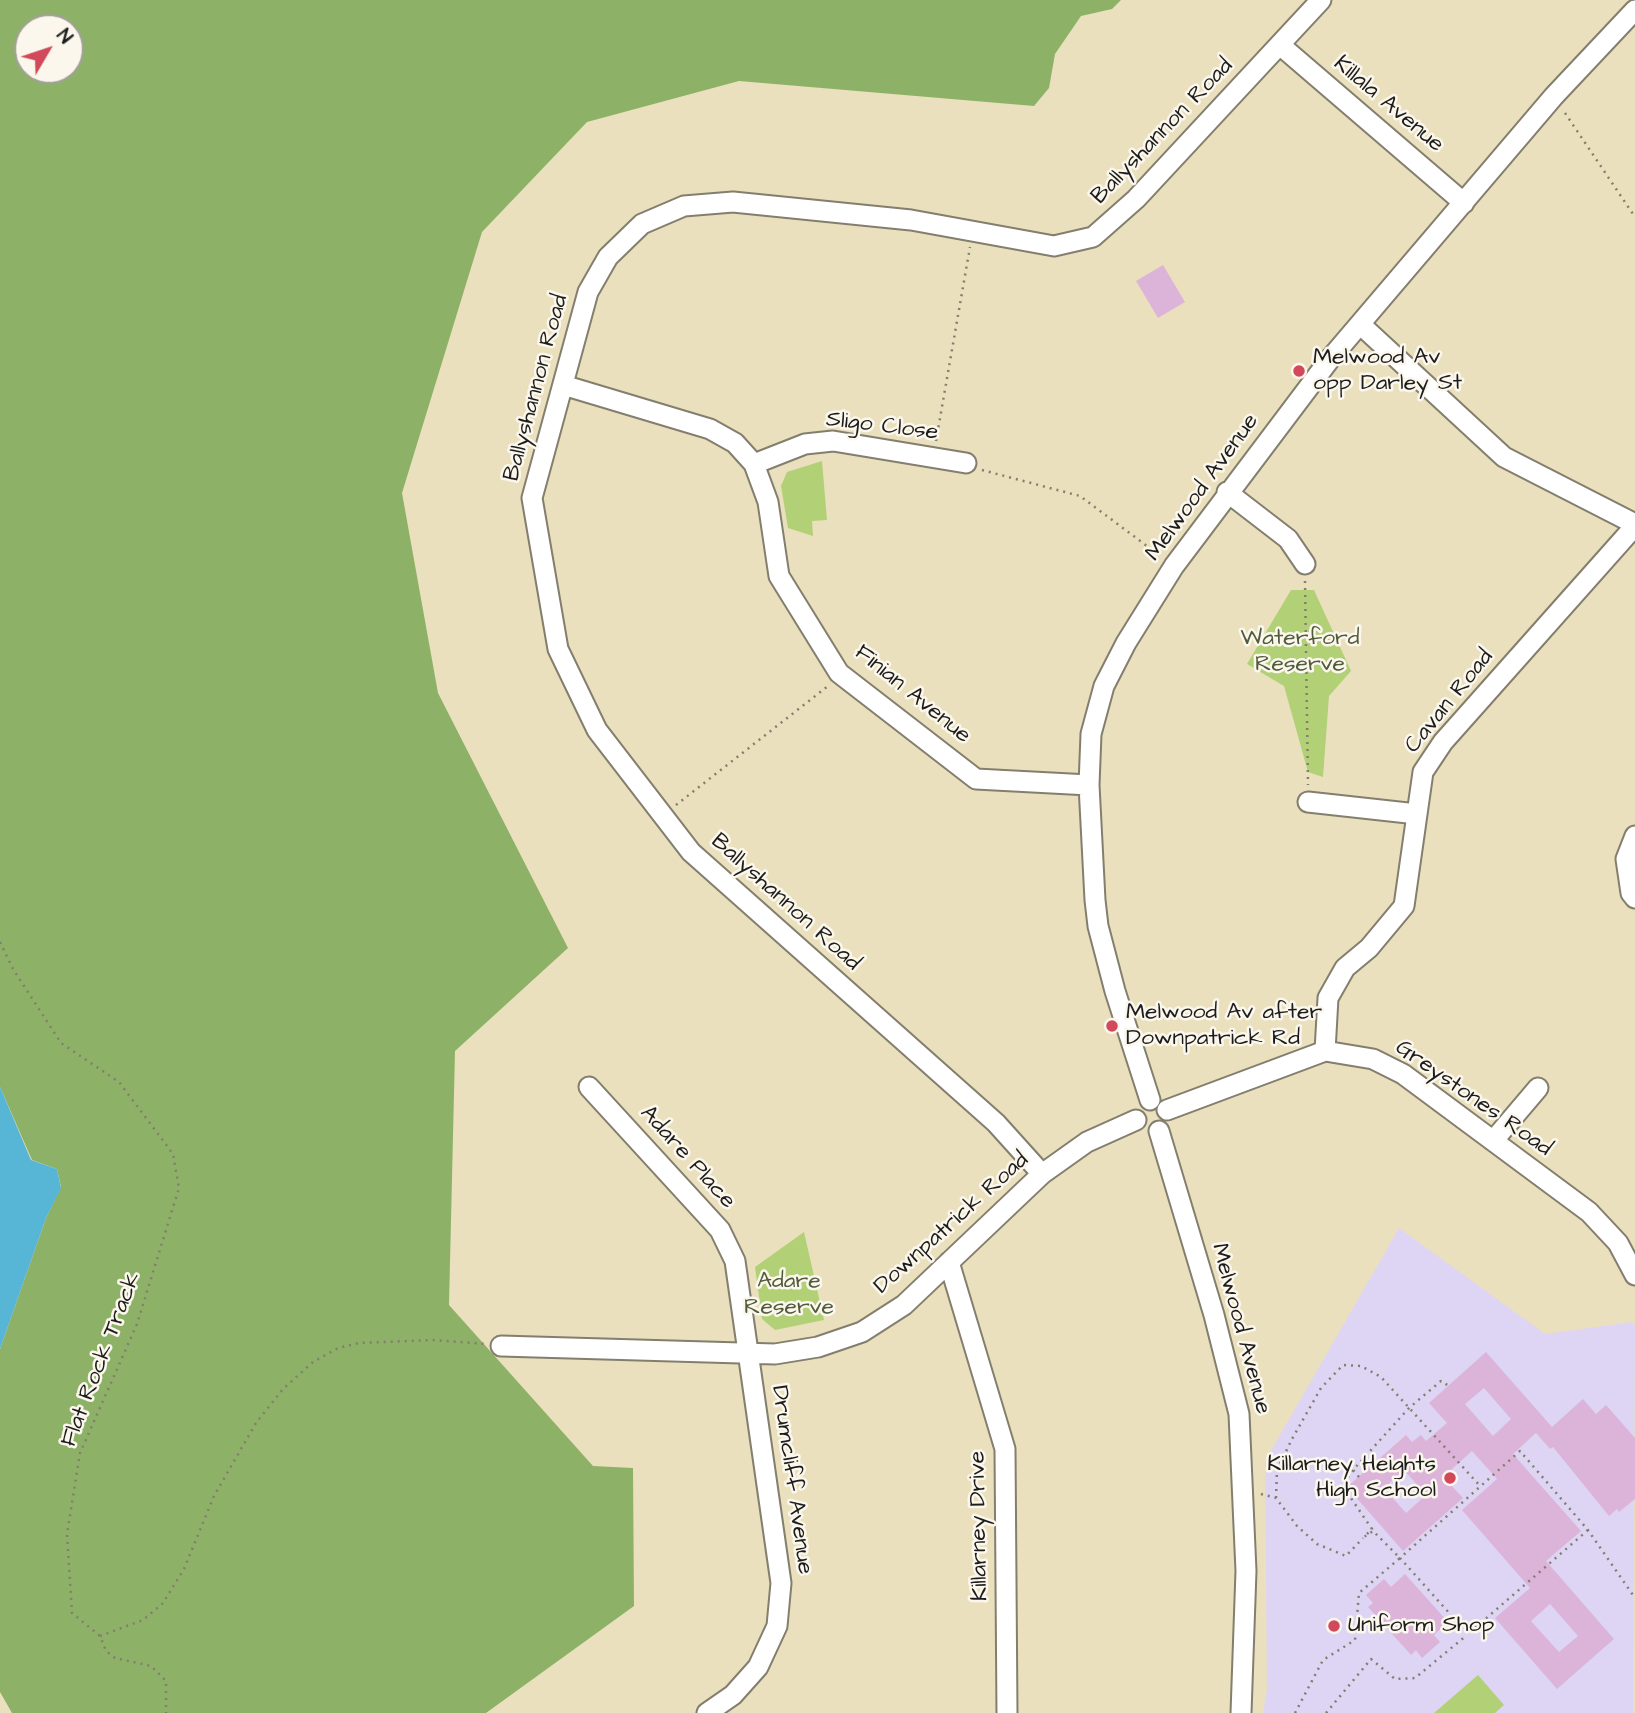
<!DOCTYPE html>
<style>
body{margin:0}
#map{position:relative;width:1635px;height:1713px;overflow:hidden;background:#eae0be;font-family:"Architects Daughter",sans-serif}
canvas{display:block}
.north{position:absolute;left:14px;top:14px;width:70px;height:70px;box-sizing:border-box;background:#fbf7ec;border:2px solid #a29f99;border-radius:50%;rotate:51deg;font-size:19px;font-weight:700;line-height:28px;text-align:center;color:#1c1c1c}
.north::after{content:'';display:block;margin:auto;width:24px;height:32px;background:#d1495b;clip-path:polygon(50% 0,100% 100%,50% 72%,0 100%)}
</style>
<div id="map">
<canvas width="1635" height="1713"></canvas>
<div class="north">N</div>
</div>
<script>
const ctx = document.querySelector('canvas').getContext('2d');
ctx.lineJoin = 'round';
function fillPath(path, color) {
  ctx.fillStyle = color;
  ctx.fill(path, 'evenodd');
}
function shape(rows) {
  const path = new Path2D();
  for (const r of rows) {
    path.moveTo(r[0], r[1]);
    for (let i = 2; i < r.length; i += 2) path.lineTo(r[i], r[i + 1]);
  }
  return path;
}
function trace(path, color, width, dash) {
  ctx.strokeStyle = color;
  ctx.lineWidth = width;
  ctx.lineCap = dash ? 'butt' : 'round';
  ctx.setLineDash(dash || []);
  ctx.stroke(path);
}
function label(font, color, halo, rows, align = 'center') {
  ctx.font = font + ' "Architects Daughter",sans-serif';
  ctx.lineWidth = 5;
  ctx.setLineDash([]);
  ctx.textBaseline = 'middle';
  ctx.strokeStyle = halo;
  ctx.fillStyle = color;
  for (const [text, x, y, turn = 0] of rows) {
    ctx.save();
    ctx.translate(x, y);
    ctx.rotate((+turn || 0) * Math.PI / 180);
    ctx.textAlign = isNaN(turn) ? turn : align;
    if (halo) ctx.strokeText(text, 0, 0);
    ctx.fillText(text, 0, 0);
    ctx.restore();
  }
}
const built = shape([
 [1399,1228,1545,1334,1632,1322,1635,1326,1633,1713,1263,1713,1267,1689,1265,1461]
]);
const green = shape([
 [822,461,827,520,812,521,813,536,788,528,781,486,787,472],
 [1291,590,1314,590,1351,671,1329,696,1323,777,1308,772,1284,686,1247,664],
 [804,1232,824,1320,775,1330,762,1319,755,1267],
 [1478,1675,1504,1705,1495,1713,1434,1713]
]);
const forest = shape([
 [0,0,1121,0,1112,9,1081,16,1055,54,1049,88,1034,106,739,81,587,122,482,232,402,493,438,693,568,948,455,1051,449,1305,593,1466,633,1468,634,1606,486,1713,12,1713,0,1692,0,1349,46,1218,61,1187,57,1169,32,1160,0,1087],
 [28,28,70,28,70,70,28,70]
]);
const water = shape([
 [0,1087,31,1160,57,1169,61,1188,46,1218,0,1349]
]);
const building = shape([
 [1163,265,1185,302,1158,318,1136,281],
 [1486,1352,1552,1427,1583,1399,1596,1414,1606,1405,1635,1438,1635,1499,1619,1512,1617,1509,1609,1516,1553,1447,1550,1449,1536,1433,1513,1454,1581,1531,1546,1561,1614,1639,1557,1689,1495,1618,1530,1588,1462,1510,1497,1479,1472,1451,1452,1469,1458,1475,1449,1483,1463,1498,1403,1551,1347,1487,1406,1435,1412,1442,1421,1435,1426,1441,1447,1423,1429,1403],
 [1484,1388,1511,1419,1493,1436,1465,1404],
 [1404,1470,1426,1495,1406,1513,1384,1488],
 [1550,1604,1578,1636,1559,1652,1531,1621],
 [1405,1574,1448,1622,1434,1635,1440,1642,1422,1658,1416,1650,1411,1655,1368,1607,1373,1603,1366,1595,1384,1579,1391,1587]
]);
const path = shape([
 [1565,113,1635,217],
 [936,441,970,247],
 [982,470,1080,496,1159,555],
 [1305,581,1308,785],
 [676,805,828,686],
 [0,942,13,969,61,1043,119,1082,173,1154,179,1188,137,1324,80,1453,67,1534,72,1613,100,1636,106,1651,115,1658,151,1666,166,1681,166,1713],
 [1359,1477,1353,1470,1409,1408,1441,1381,1449,1386],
 [1261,1494,1276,1498,1297,1526,1317,1544,1346,1556,1363,1538],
 [1276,1498,1277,1470,1292,1439,1321,1388,1343,1365,1361,1366,1381,1377,1481,1487],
 [1588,1530,1468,1634,1400,1558,1520,1451,1588,1530,1635,1598],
 [100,1636,143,1620,163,1603,184,1569,214,1496,256,1423,283,1389,313,1362,338,1348,359,1343,433,1340,486,1344],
 [1295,1713,1323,1660,1355,1640,1359,1593,1400,1558,1373,1531,1364,1537,1372,1529,1342,1485,1353,1470],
 [1326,1713,1371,1659,1395,1679,1415,1678,1467,1635]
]);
const minor = shape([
 [1280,45,1464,203],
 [1361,325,1504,457,1635,524],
 [563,385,710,429,735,443,754,464,768,502,779,576,839,673,976,779,1089,785],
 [754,464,805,444,833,441,966,463],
 [1227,492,1288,539,1305,564],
 [1308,802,1417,814],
 [1635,836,1626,859,1631,893,1635,898],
 [1325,1051,1328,998,1345,968,1369,948,1404,906,1423,772,1443,742,1635,526],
 [589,1087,720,1230,735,1261,781,1583,777,1626,758,1667,733,1695,707,1713],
 [1150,1100,1115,991,1098,926,1095,900,1089,785,1091,734,1104,686,1126,643,1174,566,1330,359,1554,96,1635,10],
 [1167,1110,1325,1051,1373,1059,1403,1074,1589,1212,1618,1243,1635,1275],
 [1159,1131,1214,1315,1239,1414,1246,1571,1241,1713],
 [1493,1141,1538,1088],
 [1042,1174,996,1123,691,852,597,730,558,649,532,498,588,292,608,257,642,224,684,206,733,202,911,220,1054,246,1093,237,1136,199,1321,0],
 [949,1262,1005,1449,1007,1713],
 [501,1346,775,1354,818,1347,862,1332,904,1305,1042,1174,1087,1142,1136,1120]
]);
const markers = [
 [1299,371,7,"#d1495b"],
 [1112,1026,7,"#d1495b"],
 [1450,1478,7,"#d1495b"],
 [1334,1626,7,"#d1495b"]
];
const streetNames = [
 ["Killala Avenue",1388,105,40],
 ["Ballyshannon Road",1163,132,-46],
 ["Ballyshannon Road",537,388,-75],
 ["Sligo Close",882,427,7],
 ["Melwood Avenue",1203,488,-54],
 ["Finian Avenue",912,695,39],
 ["Cavan Road",1450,702,-51],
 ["Ballyshannon Road",785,903,42],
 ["Greystones Road",1473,1099,35],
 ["Adare Place",687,1158,48],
 ["Downpatrick Road",952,1224,-42],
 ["Melwood Avenue",1240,1329,75],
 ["Flat Rock Track",102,1360,-69],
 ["Drumcliff Avenue",791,1480,82],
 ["Killarney Drive",980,1526,-91]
];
const poiNames = [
 ["Melwood Av",1313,358],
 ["opp Darley St",1313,384],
 ["Melwood Av after",1126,1013],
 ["Downpatrick Rd",1126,1039],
 ["Killarney Heights",1436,1465,"right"],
 ["High School",1436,1491,"right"],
 ["Uniform Shop",1348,1626]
];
const parkNames = [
 ["Waterford",1300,639],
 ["Reserve",1300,665],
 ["Adare",789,1282],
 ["Reserve",789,1308]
];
fillPath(built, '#ded5f5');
fillPath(green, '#b2d076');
fillPath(forest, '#8db267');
fillPath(water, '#57b5d5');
fillPath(building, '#dcb4da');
trace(minor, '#837e6d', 23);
trace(path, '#837e6d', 2.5, [2, 5]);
trace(minor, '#fff', 19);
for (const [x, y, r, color] of markers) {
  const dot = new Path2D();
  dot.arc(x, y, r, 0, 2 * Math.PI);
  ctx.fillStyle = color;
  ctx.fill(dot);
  trace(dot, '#fbf7ec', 2.5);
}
label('23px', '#1c1c1c', '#fbf7ec', streetNames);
label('23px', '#1c1c1c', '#fbf7ec', poiNames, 'left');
label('23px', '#505b3c', '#fbf7ec', parkNames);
</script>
